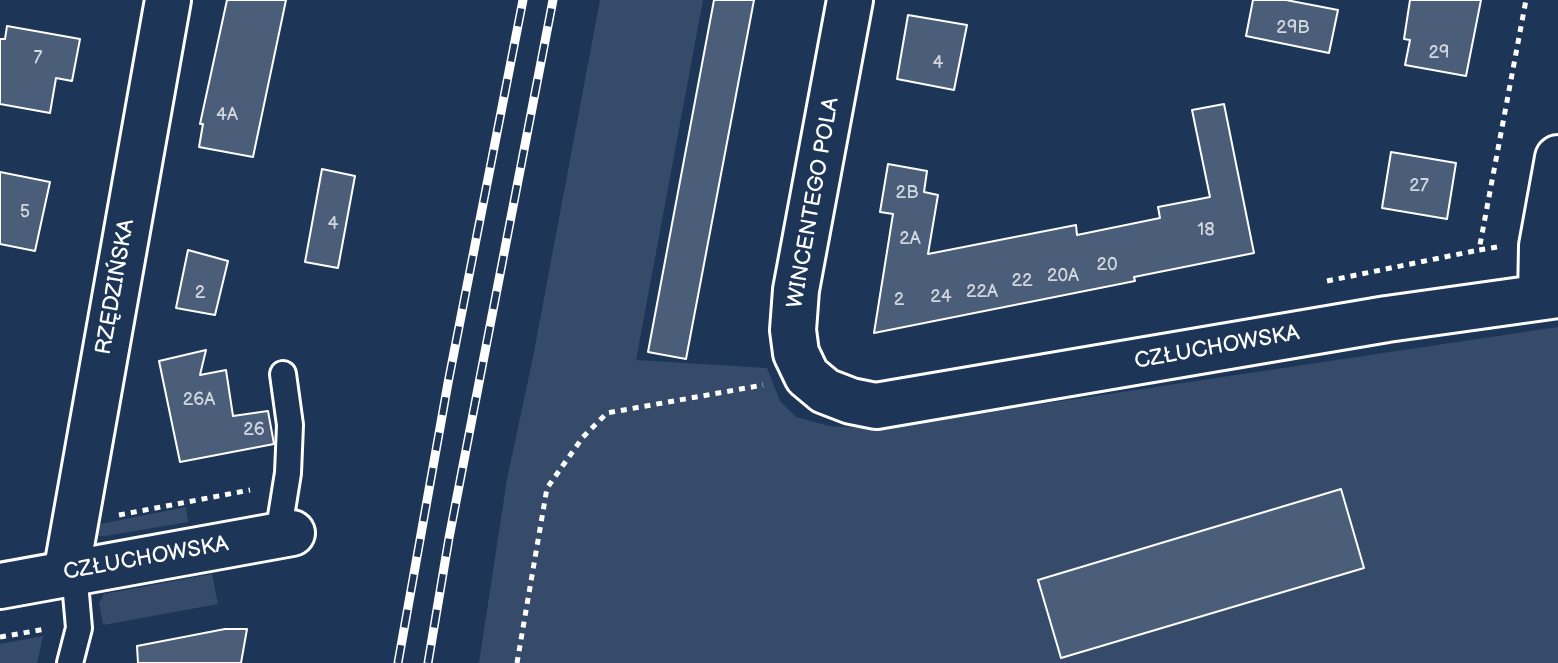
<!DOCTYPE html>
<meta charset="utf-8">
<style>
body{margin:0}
canvas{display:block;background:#1d3557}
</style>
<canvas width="1558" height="663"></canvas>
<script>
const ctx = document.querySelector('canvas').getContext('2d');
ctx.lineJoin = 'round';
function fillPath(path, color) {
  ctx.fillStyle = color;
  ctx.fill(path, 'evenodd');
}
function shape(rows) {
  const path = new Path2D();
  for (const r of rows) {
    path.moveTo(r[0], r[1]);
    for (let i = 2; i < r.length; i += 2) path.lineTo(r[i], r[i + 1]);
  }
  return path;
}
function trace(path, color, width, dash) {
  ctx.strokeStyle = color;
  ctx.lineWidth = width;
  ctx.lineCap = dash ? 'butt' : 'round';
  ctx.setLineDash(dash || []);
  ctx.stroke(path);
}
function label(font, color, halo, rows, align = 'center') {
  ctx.font = font + ' "Balsamiq Sans",sans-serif';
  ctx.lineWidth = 7;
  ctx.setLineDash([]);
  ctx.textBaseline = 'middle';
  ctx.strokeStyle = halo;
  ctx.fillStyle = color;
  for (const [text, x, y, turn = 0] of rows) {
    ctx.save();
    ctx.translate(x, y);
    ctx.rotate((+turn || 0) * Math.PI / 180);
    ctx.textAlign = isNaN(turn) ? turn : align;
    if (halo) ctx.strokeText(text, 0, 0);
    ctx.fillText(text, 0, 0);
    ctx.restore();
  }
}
const green = shape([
 [600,0,703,0,636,360,767,368,780,401,796,417,829,426,874,429,1558,327,1558,663,479,663,507,479,533,357],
 [186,507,188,522,105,536,98,536,90,526],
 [212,574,218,604,103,625,99,603,104,594],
 [43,636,37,663,0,663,0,644]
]);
const building = shape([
 [227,0,286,0,253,157,199,147,203,124,200,124,227,0],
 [714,0,754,0,686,359,648,352,714,0],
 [1253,0,1286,0,1338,10,1329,53,1246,36,1253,0],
 [1410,0,1481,0,1466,76,1405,65,1410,40,1404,39,1410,0],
 [908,15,967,25,954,90,897,79,908,15],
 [7,26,80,39,72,81,56,78,50,113,0,104,0,39,5,39,7,26],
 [1224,104,1254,253,1134,277,1135,281,874,333,893,214,880,212,888,164,927,171,924,192,938,195,928,254,1076,225,1077,235,1160,218,1158,207,1210,197,1192,110,1224,104],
 [1391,152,1456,163,1447,219,1382,208,1391,152],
 [322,169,355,176,338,268,305,262,322,169],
 [0,172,50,182,35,251,0,244,0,172],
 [188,250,228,261,215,315,176,308,188,250],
 [206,350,200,375,226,370,233,416,268,411,274,444,180,462,159,361,206,350],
 [1341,489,1364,568,1061,658,1038,580,1341,489],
 [225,629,247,629,241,663,138,663,137,646,225,629]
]);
const path = shape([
 [1497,247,1479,250,1526,0],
 [1327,281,1479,250],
 [119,515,250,490],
 [0,637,46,629],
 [517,663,547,488,583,437,607,413,763,385]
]);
const lane = shape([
 [278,535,288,473,290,425,283,374],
 [66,574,76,594,79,628,70,663]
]);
const street = shape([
 [850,0,796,290,793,330,796,353,807,376,825,391,851,401,876,406,1387,319,1558,295],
 [1541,297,1542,246,1558,158],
 [66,574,168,0],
 [0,586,292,533]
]);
const rail = shape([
 [398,663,448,383,523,0],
 [428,663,449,538,553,0]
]);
const numberNames = [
 ["29B",1293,28],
 ["29",1439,53],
 ["7",38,58],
 ["4",938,63],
 ["4A",227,115],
 ["27",1419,186],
 ["2B",907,193],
 ["5",25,212],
 ["4",333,224],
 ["18",1206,230],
 ["2A",910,239],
 ["20",1107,265],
 ["20A",1063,276],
 ["22",1022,281],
 ["22A",982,292],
 ["2",200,293],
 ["24",941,297],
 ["2",899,300],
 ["26A",199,400],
 ["26",254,430]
];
const streetNames = [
 ["WINCENTEGO POLA",814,203,-80],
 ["RZĘDZIŃSKA",116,287,-80],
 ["CZŁUCHOWSKA",1217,348,-10],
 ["CZŁUCHOWSKA",146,559,-10]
];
fillPath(green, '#364b69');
fillPath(building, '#4a5d79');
trace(building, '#fff', 2);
trace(lane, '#fff', 30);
trace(street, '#fff', 50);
trace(path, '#fff', 5, [6, 6]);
trace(lane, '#1d3557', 24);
trace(street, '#1d3557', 44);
trace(rail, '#fff', 9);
trace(rail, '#1d3557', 6, [18]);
label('18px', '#d2d6de', null, numberNames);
label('22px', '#fff', '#1d3557', streetNames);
</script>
